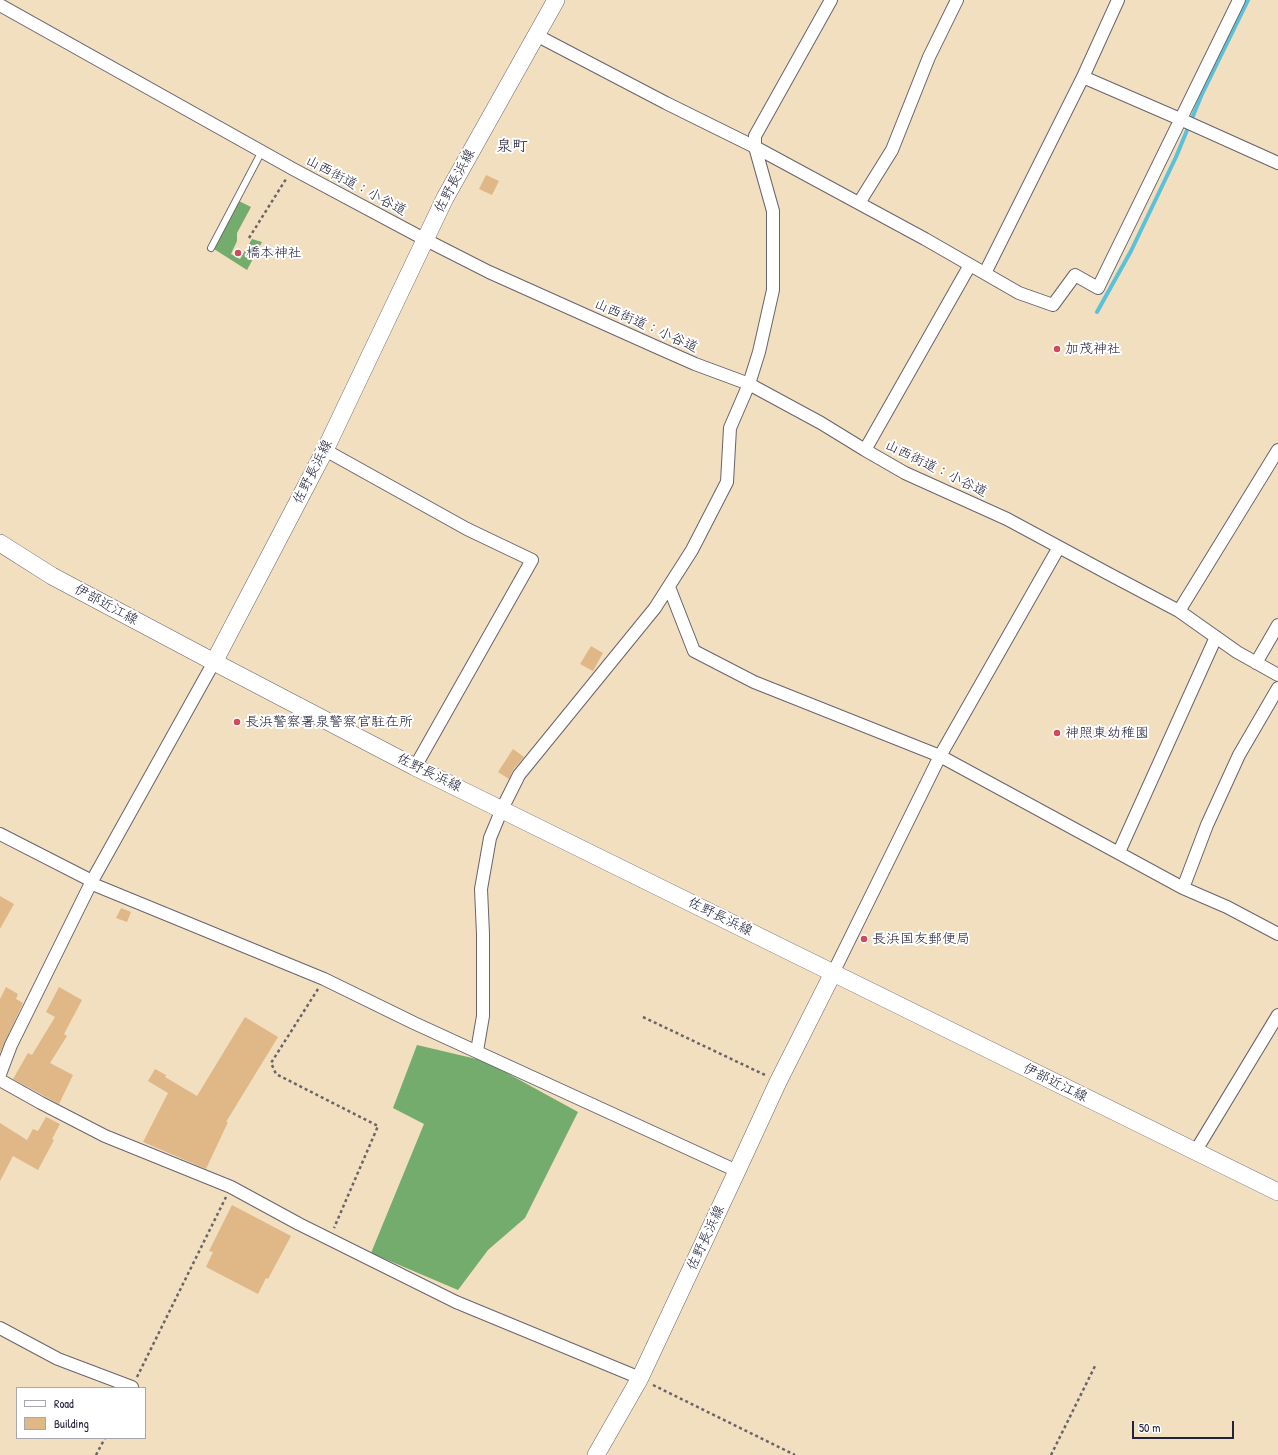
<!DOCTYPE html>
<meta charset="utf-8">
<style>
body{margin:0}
#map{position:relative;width:1278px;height:1455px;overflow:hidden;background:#f1dfc0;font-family:"Patrick Hand",sans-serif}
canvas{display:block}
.legend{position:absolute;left:16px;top:1387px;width:130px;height:52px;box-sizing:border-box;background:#fff;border:1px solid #a7a7b1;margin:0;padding:5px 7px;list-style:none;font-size:12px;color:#22223b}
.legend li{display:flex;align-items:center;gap:8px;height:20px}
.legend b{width:20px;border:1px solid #a7a7b1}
.scale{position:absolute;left:1132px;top:1421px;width:102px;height:18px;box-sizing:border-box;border:2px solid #22223b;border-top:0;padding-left:5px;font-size:12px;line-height:14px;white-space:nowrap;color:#22223b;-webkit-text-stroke:3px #fff;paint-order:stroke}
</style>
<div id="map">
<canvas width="1278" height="1455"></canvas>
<ul class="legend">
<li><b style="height:5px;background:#fff"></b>Road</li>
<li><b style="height:11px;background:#e0b786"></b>Building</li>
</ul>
<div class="scale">50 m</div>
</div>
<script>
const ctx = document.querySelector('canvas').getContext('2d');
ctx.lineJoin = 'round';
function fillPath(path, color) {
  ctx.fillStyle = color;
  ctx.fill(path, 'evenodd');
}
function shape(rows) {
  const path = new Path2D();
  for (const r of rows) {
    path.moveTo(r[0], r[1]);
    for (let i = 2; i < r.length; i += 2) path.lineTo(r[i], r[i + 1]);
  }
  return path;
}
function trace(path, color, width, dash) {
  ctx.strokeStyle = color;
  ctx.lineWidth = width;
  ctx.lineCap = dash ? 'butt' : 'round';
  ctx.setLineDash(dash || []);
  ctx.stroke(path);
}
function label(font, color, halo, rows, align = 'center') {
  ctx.font = font + ' "Patrick Hand","Klee One",sans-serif';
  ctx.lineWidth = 4;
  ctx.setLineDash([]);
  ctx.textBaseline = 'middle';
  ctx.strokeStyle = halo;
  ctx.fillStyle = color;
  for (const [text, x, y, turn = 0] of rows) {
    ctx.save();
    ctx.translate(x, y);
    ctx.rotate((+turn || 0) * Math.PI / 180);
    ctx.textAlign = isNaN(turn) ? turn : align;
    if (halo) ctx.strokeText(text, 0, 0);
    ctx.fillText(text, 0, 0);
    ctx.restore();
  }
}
const forest = shape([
 [239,201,251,207,237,233,237,241,231,254,240,259,252,239,262,242,247,270,214,249],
 [417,1045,485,1061,578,1112,525,1218,488,1250,458,1290,371,1253,424,1124,393,1108]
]);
const stream = shape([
 [1097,312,1131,251,1176,157,1202,94,1248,0]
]);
const building = shape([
 [486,175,499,181,492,195,479,189],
 [591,646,603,653,593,671,580,664],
 [513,749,524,757,513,770,509,779,498,772],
 [0,896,14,904,0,929],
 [121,908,131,912,127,922,116,918],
 [6,987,18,994,16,999,23,1003,0,1053,0,999],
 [59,987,82,1000,64,1034,67,1036,50,1063,73,1075,59,1104,13,1079,28,1053,32,1055,55,1017,46,1012],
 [245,1017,278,1037,226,1122,228,1122,206,1169,143,1142,168,1093,148,1081,155,1069,166,1075,165,1077,197,1096],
 [46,1117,60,1124,52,1139,54,1140,38,1170,13,1156,0,1181,0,1123,27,1140,33,1129,38,1131],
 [232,1205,291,1236,268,1279,266,1278,258,1294,206,1267,213,1252,209,1251]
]);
const path = shape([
 [249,238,286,179],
 [318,989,271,1063,276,1074,378,1126,334,1228],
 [643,1017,765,1075],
 [137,1377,226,1197],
 [653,1385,795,1455],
 [96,1455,105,1438],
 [1051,1455,1096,1364]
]);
const lane = shape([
 [211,248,262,151]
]);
const street = shape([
 [0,5,293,169,426,240,489,272,652,345,695,364,749,384,821,423,865,450,905,473,1007,519,1109,574,1179,611,1237,652,1278,675],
 [536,35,666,103,755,147,925,239,1019,293,1053,305,1075,275,1098,288,1239,0],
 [1083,77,1180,119,1278,163],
 [859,203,892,150,929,57,957,0],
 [985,273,1083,77,1118,0],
 [325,450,467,529,532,560,415,767],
 [865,450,970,265],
 [669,587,694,651,754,682,940,756,1183,888,1227,907,1278,934],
 [1179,611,1278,450],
 [1256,663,1278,625],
 [0,834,92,881],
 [1119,852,1216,637],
 [90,883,324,979,414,1023,737,1171],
 [1183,888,1207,825,1239,755,1278,688],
 [833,973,940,756,1059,547],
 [477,1051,483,1016,483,934,481,889,490,838,502,809,519,775,655,608,692,550,727,482,730,428,749,384,759,352,773,290,773,211,755,147,755,136,831,0],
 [0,1074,11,1045,92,881,214,662],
 [0,1080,41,1103,105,1136,231,1187,299,1224,456,1302,640,1378],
 [1195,1152,1278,1015],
 [0,1328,58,1359,132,1387]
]);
const secondary = shape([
 [0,543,52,576,214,662,415,767,1278,1192],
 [214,662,325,450,445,198,556,0],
 [596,1455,640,1378,737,1171,778,1082,833,973]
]);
const markers = [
 [238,253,4,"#d1495b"],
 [1057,349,4,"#d1495b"],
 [237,722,4,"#d1495b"],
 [1057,733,4,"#d1495b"],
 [864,939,4,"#d1495b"]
];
const streetNames = [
 ["佐野長浜線",455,181,-62],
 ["山西街道：小谷道",356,186,28],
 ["山西街道：小谷道",646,326,24],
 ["山西街道：小谷道",936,469,26],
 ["佐野長浜線",313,472,-63],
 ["伊部近江線",106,605,28],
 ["佐野長浜線",429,773,26],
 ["佐野長浜線",720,917,26],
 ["伊部近江線",1055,1083,26],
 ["佐野長浜線",706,1238,-65]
];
const poiNames = [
 ["橋本神社",246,253],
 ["加茂神社",1065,349],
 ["長浜警察署泉警察官駐在所",245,722],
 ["神照東幼稚園",1065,733],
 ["長浜国友郵便局",872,939]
];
const quarterNames = [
 ["泉町",512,147]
];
fillPath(forest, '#73ac6c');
trace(stream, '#5bc1d9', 4);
fillPath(building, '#e0b786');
trace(lane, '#6a646a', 8);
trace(street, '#6a646a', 14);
trace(secondary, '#6a646a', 18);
trace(path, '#6a646a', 2.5, [3, 3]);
trace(lane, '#fff', 6);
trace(street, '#fff', 12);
trace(secondary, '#fff', 17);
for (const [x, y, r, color] of markers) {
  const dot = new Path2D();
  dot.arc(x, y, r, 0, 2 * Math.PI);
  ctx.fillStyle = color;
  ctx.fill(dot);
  trace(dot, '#fff', 1.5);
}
label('14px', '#22223b', '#fff', streetNames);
label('14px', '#22223b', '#fff', poiNames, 'left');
label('16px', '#22223b', '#fff', quarterNames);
</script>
